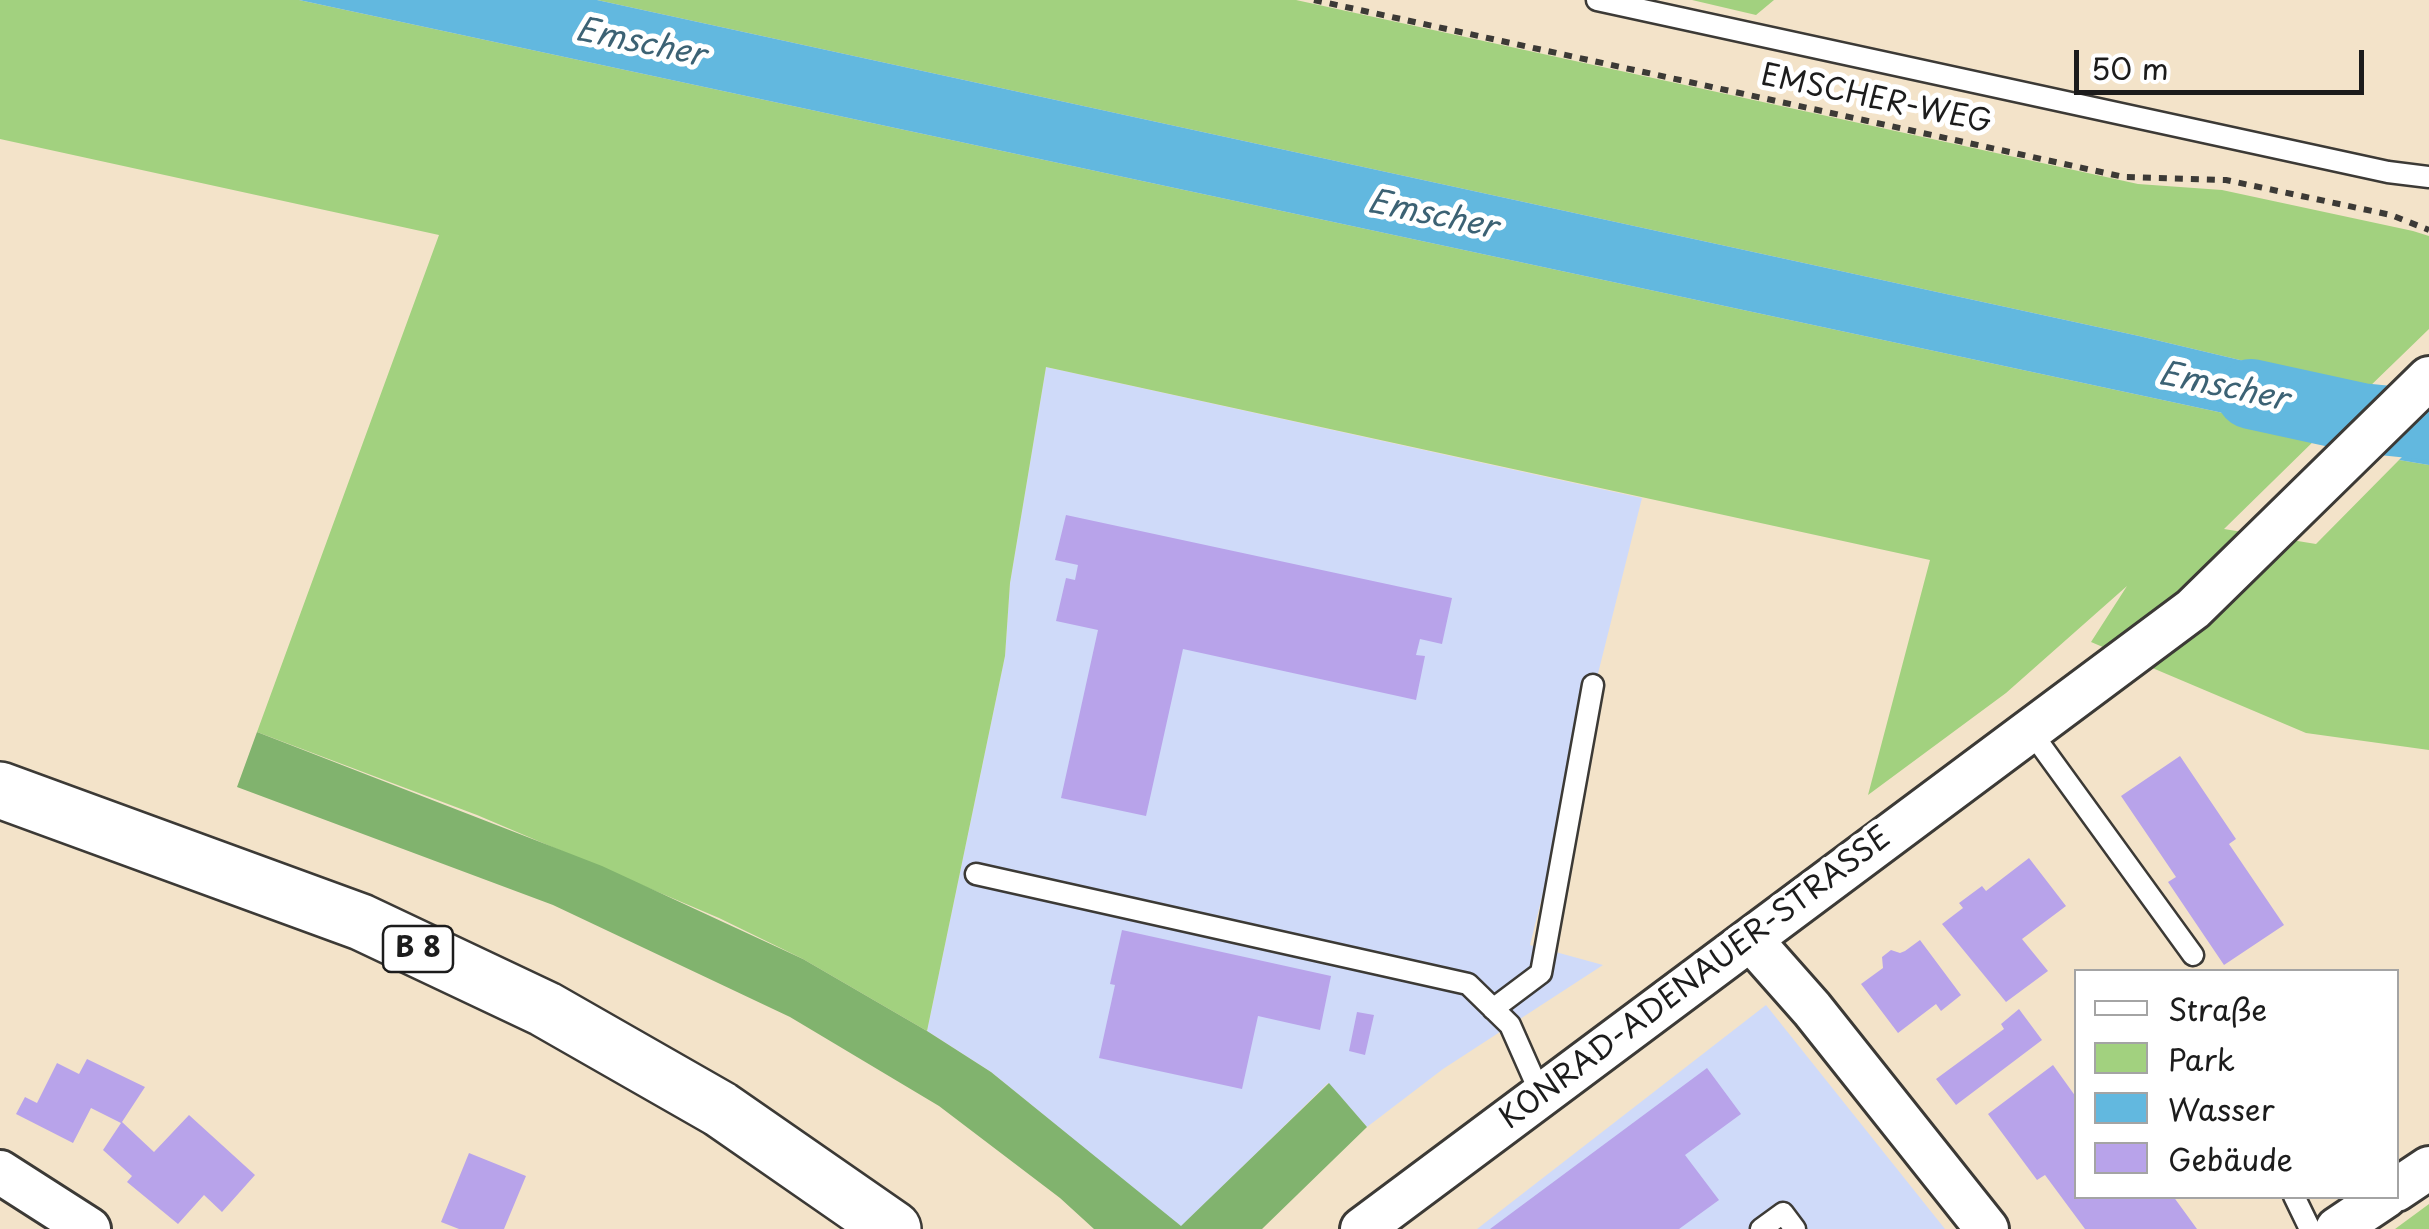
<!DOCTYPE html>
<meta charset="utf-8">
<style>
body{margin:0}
#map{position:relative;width:2429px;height:1229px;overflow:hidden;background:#f3e3c9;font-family:"Playpen Sans",sans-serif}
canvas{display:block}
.legend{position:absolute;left:2074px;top:969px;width:325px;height:230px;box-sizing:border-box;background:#fff;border:2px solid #a4a4a4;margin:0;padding:12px 18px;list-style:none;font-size:30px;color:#1c1c1c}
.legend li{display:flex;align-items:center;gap:20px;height:50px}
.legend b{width:50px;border:2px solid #a4a4a4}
.scale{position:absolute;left:2074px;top:50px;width:290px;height:45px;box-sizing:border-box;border:5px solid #1c1c1c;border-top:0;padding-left:12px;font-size:30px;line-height:35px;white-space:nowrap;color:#1c1c1c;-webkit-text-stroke:8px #fff;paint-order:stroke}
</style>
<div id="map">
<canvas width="2429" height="1229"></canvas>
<ul class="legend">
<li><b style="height:12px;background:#fff"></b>Straße</li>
<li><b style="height:28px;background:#a2d17f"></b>Park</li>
<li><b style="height:28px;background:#62b8df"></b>Wasser</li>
<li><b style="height:28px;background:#b8a3ea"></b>Gebäude</li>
</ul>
<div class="scale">50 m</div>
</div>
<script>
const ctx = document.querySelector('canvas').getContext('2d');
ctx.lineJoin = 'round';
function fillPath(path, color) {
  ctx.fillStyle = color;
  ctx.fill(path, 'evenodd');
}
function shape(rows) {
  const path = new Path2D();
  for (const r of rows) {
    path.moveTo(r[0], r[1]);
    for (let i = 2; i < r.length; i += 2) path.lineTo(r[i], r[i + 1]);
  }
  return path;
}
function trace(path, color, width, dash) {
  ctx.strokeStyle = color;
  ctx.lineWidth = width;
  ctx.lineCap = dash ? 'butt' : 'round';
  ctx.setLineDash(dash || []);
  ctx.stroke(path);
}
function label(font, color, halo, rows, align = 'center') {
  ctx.font = font + ' "Playpen Sans",sans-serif';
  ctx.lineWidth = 10;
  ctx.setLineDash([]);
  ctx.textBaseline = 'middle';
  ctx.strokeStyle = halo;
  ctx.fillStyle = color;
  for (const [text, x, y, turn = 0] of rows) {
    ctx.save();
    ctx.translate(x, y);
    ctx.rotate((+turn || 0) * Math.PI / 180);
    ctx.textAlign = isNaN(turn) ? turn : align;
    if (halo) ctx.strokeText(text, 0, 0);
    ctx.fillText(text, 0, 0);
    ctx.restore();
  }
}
const built = shape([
 [1046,367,1642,498,1530,945,1603,965,1443,1069,1367,1127,1328,1083,1181,1227,991,1072,927,1031,1005,656,1010,583],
 [1766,1005,1945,1229,1477,1229]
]);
const green = shape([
 [0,0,299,0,2321,434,2224,529,2316,544,2399,460,2429,465,2429,750,2306,733,2091,642,2127,586,2006,693,1868,795,1930,560,1046,367,1010,583,1005,656,927,1031,803,959,719,918,477,815,257,732,439,235,0,139],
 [597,0,1296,0,2138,184,2222,190,2413,231,2429,236,2429,329,2366,390,2139,336],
 [1692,0,1774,0,1756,15],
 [2429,1204,2429,1229,2395,1229]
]);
const forest = shape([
 [257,732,602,866,803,959,927,1031,991,1072,1181,1226,1329,1083,1367,1127,1262,1229,1094,1229,1060,1198,939,1106,790,1017,553,905,237,787]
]);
const water = shape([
 [299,0,597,0,2139,336,2366,390,2321,434],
 [2429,430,2429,465,2399,460]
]);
const river = shape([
 [2251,394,2361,418,2429,425]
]);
const building = shape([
 [1066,515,1452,598,1442,644,1420,639,1416,655,1425,656,1416,700,1183,649,1146,816,1061,798,1098,630,1056,621,1066,578,1075,580,1078,565,1055,560],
 [2180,756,2236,839,2229,844,2284,925,2224,965,2168,882,2176,877,2121,796],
 [2029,858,2066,906,2022,939,2048,971,2006,1002,1942,924,1963,908,1959,903,1982,886,1986,891],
 [1122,930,1331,976,1320,1030,1258,1016,1242,1089,1099,1058,1115,985,1110,984],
 [1920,940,1961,995,1941,1011,1936,1004,1898,1033,1861,984,1883,968,1882,957,1891,950,1900,953,1905,951],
 [2019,1009,2042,1040,1956,1105,1936,1079,2004,1029,2001,1024],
 [1357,1012,1374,1015,1365,1055,1349,1051],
 [87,1059,145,1087,122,1122,154,1152,189,1115,255,1175,222,1212,204,1195,178,1224,127,1182,132,1176,103,1150,121,1123,91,1108,73,1143,16,1114,25,1097,37,1103,57,1063,79,1074],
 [2053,1065,2076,1097,2076,1196,2173,1196,2197,1229,2085,1229,2045,1175,2037,1180,1988,1114],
 [1707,1068,1741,1114,1685,1155,1719,1200,1679,1229,1490,1229],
 [469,1153,526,1176,504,1229,459,1229,441,1222]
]);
const path = shape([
 [1314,0,2124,177,2226,180,2391,215,2429,230]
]);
const service = shape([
 [1597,0,2388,172,2429,177],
 [2029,729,2193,955],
 [976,874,1468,984,1510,1025,1541,1095],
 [1493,1009,1541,973,1593,685],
 [2294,1196,2310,1229],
 [1761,1229,1783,1213,1795,1229]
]);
const minor = shape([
 [1751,940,1812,1009,1987,1229],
 [0,1172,89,1229],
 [2396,1190,2429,1168],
 [1362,1229,2193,609,2429,378],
 [2337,1229,2386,1196]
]);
const primary = shape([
 [0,790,361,922,545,1009,720,1109,893,1229]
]);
const shields = [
 [418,949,70]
];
const shieldNames = [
 ["B 8",418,949]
];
const streetNames = [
 ["EMSCHER-WEG",1876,100,12],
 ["KONRAD-ADENAUER-STRASSE",1696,979,-37]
];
const waterNames = [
 ["Emscher",640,44,12],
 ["Emscher",1432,216,12],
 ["Emscher",2223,388,12]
];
fillPath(built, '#cfdaf9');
fillPath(green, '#a2d17f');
fillPath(forest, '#81b36e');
fillPath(water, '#62b8df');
trace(river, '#62b8df', 70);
fillPath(building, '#b8a3ea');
trace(service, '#3c3a36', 25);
trace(minor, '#3c3a36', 48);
trace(primary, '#3c3a36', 60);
trace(path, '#3c3a36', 6, [8, 8]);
trace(service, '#fff', 20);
trace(minor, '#fff', 42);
trace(primary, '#fff', 55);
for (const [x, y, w] of shields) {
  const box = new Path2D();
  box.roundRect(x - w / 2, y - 23, w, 46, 8);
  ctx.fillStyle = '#fff';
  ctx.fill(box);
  trace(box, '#1c1c1c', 2.5);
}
label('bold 28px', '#1c1c1c', null, shieldNames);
label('30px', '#1c1c1c', '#fff', streetNames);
label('italic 32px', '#3c6274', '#fff', waterNames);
</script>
